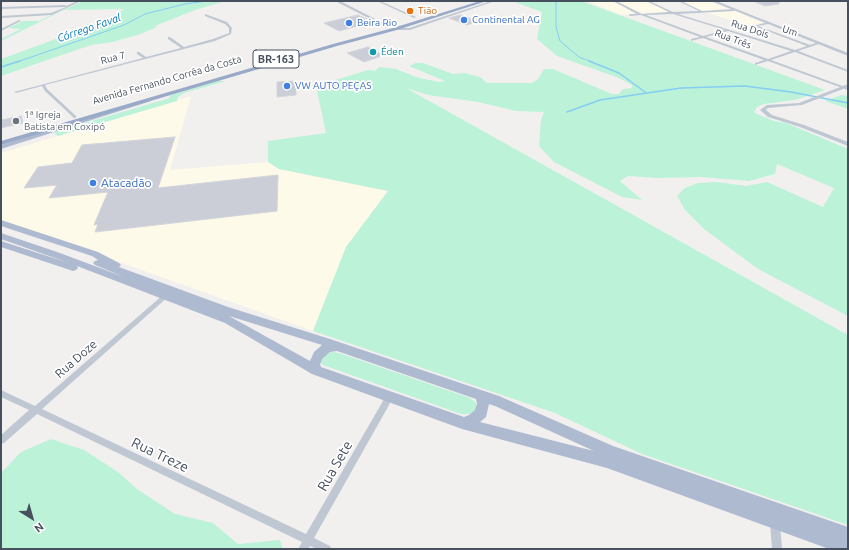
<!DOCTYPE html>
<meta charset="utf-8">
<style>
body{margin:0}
#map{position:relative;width:849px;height:550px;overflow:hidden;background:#f2f0ef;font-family:Ubuntu,sans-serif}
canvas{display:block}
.frame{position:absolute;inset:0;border:2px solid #46505e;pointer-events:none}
.north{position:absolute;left:12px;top:498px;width:40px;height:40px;-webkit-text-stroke:3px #fff;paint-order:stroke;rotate:143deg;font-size:11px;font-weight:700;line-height:16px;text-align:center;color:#46505e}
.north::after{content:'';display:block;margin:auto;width:14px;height:18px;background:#46505e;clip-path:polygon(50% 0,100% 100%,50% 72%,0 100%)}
</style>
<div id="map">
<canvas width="849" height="550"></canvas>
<div class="frame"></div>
<div class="north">N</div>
</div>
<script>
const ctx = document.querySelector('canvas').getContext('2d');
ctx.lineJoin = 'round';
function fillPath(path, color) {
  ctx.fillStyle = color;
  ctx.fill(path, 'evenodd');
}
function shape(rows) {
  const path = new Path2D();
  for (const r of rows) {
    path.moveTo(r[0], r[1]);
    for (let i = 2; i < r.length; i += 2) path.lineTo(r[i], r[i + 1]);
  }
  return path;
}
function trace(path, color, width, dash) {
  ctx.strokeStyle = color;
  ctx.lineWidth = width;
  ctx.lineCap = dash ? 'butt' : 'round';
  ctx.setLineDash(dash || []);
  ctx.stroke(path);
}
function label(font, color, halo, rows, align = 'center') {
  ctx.font = font + ' Ubuntu,sans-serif';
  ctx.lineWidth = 3.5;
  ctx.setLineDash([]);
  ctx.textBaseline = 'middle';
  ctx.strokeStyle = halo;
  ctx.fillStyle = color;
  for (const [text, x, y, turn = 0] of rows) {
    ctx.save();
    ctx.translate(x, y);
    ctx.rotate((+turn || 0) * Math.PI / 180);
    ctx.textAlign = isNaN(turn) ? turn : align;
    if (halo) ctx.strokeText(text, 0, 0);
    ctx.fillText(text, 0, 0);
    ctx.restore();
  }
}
const commercial = shape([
 [587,1,612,1,636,13,621,15],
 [617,1,647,1,670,12,640,13],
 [681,1,710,1,729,9,702,11],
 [735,11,763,23,747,25,705,12],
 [191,96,170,170,268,162,279,169,388,191,346,247,313,331,1,220,1,153]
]);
const green = shape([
 [83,1,226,1,195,10,155,26,157,27,140,34,113,42,91,45,1,76,1,59,103,22,124,9,64,10,1,41,1,39,21,29,9,28,23,21,39,21],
 [512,1,581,1,825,90,795,100,764,104,757,107,754,112,759,115,774,121,786,123,848,149,848,316,758,269,704,229,685,210,677,196,685,188,698,183,717,182,746,186,767,182,823,207,834,188,777,164,775,174,749,181,701,177,657,178,628,176,620,181,642,200,622,197,554,162,539,146,541,120,544,112,516,111,478,102,428,95,406,88,848,335,848,525,642,454,555,413,313,331,346,247,388,191,279,169,268,162,268,141,326,133,316,86,368,70,375,71,379,67,396,69,419,78,440,82,445,81,409,66,416,63,423,63,453,74,465,73,480,77,487,83,532,83,538,79,544,69,553,69,612,94,619,94,623,89,632,88,632,85,619,78,557,56,537,39,542,12],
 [218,81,226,81,184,93,178,97,177,101,58,136,54,132,170,98,169,96],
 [841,95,848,96,848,109,825,101],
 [333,352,339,353,470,398,475,402,477,405,476,409,471,414,461,414,323,365,320,363,327,353],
 [51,439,84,450,118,472,137,489,175,514,213,523,238,544,280,540,283,549,1,549,1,473,21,452]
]);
const streamFar1 = shape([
 [556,1,556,27,560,41,579,57,592,62],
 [17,62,124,25,145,14,185,4,207,1]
]);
const stream = shape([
 [589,61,619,73,645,92],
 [1,67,20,61],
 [567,112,600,100,681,88,745,86,791,92,848,103]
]);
const building = shape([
 [753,1,779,1,779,4,765,6,753,1],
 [358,15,373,22,339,31,324,23,358,15],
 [460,15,478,21,467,25,449,18,460,15],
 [368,47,381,54,379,57,364,62,347,53,368,47],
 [296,81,296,95,277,97,277,82,296,81],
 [21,116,23,123,1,128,1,120,21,116],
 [175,137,158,188,278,175,277,211,95,232,98,224,94,225,108,192,49,198,57,185,24,188,38,167,72,163,82,145,175,137]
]);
const minor = shape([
 [78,1,81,1,52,15,1,18,1,16,51,13,66,7,1,9,1,7,65,5,66,6,78,1],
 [377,1,380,1,416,17,414,18,377,1],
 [491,1,495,1,410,30,395,30,394,29,395,28,409,28,491,1],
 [613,1,616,1,642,14,669,12,646,1,649,1,673,12,699,11,678,1,681,1,702,11,735,9,734,11,678,14,795,50,807,46,754,26,768,22,768,24,758,26,810,45,819,42,819,44,798,51,848,70,848,72,795,52,771,60,848,88,848,90,768,61,755,65,755,63,764,60,703,38,691,41,691,39,700,37,641,15,629,16,630,14,637,14,613,1],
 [673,14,725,30,703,36,646,15,673,14],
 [728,31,791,51,768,59,706,37,728,31],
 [205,14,227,22,232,28,231,34,215,41,45,85,47,89,76,116,76,118,74,118,45,91,42,86,16,93,14,92,143,58,137,54,137,52,139,52,146,57,181,48,168,39,168,37,170,37,184,47,213,39,229,33,229,28,225,24,205,16,205,14],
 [19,20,21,21,1,31,1,29,19,20],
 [164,294,168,294,169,296,42,409,306,534,387,394,390,393,393,394,394,396,393,398,314,538,330,546,332,549,317,549,310,546,308,549,298,549,302,542,37,414,4,443,1,444,1,435,29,410,1,397,1,390,35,406,164,294],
 [775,518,778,520,780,523,782,549,772,549,770,523,772,520,775,518]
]);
const tertiary = shape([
 [335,1,340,1,389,26,386,27,335,1],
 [711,1,716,1,848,53,848,56,711,1],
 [848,84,848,87,802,105,768,108,766,110,772,115,804,125,848,142,848,146,800,127,768,117,760,110,767,105,799,103,848,84]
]);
const primary = shape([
 [146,100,151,101,1,149,1,145,146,100],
 [1,220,98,252,119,263,121,265,119,267,228,307,330,339,499,396,613,446,848,527,848,549,829,549,607,468,462,429,312,374,225,323,77,266,78,268,76,270,73,271,1,247,1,241,69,263,1,239,1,233,60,253,124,277,95,265,93,263,95,261,98,260,92,256,1,226,1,220],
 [229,316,322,345,314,352,310,361,229,316],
 [337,351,476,399,477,404,475,410,469,415,464,417,321,367,320,364,323,358,330,352,337,351],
 [489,404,495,406,594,451,480,422,486,417,489,404]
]);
const trunk = shape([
 [480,1,487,1,397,30,337,46,1,145,1,141,333,44,393,28,480,1]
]);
const markers = [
 [410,11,4,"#e8710a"],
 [464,20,4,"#3f7fe0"],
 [349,23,4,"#3f7fe0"],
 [373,52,4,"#0f9aa8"],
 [287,86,4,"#3f7fe0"],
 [16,121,4,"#6b7280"],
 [93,183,4,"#3f7fe0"]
];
const farFoodnames = [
 ["Tião",418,11]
];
const farShopnames = [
 ["Continental AG",472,20],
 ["Beira Rio",357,23],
 ["VW AUTO PEÇAS",295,86]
];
const farStreetnames = [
 ["Rua Dois",750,29,18],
 ["Um",790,31,19],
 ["Rua Três",733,39,20],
 ["Rua 7",113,58,-15],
 ["Avenida Fernando Corrêa da Costa",167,80,-16]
];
const farCulturenames = [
 ["Éden",381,52]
];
const farWorshipnames = [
 ["1ª Igreja",24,115],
 ["Batista em Coxipó",24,127]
];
const farWaternames = [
 ["Córrego Faval",89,28,-19]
];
const shields = [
 [276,59,46]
];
const shieldNames = [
 ["BR-163",276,59]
];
const shopNames = [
 ["Atacadão",101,183]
];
const streetNames = [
 ["Rua Doze",76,359,-41]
];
const nearStreetnames = [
 ["Rua Treze",160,455,26],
 ["Rua Sete",335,466,-60]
];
fillPath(commercial, '#fdfae9');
fillPath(green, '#bcf2d8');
trace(streamFar1, '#86cdf2', 1);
trace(stream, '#86cdf2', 1.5);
fillPath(building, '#cbced6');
trace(building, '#d3d4dc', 1);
fillPath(minor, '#bfc8d2');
fillPath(tertiary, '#bfc8d2');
fillPath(primary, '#aebad0');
fillPath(trunk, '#99aac8');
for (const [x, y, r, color] of markers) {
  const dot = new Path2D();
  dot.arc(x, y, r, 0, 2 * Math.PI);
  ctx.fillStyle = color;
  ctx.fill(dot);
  trace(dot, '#fff', 1.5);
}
label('10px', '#c56008', '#fff', farFoodnames, 'left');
label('10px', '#366cbe', '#fff', farShopnames, 'left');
label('10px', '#46505e', '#fff', farStreetnames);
label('10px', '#0d838f', '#fff', farCulturenames, 'left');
label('10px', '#5b616d', '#fff', farWorshipnames, 'left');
label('italic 11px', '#0378b5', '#fff', farWaternames);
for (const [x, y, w] of shields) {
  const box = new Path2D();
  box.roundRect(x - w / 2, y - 9, w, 18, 3);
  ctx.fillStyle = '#fff';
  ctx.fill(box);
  trace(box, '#46505e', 1);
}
label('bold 11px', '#46505e', null, shieldNames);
label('12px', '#366cbe', '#fff', shopNames, 'left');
label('12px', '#46505e', '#fff', streetNames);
label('14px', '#46505e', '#fff', nearStreetnames);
</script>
